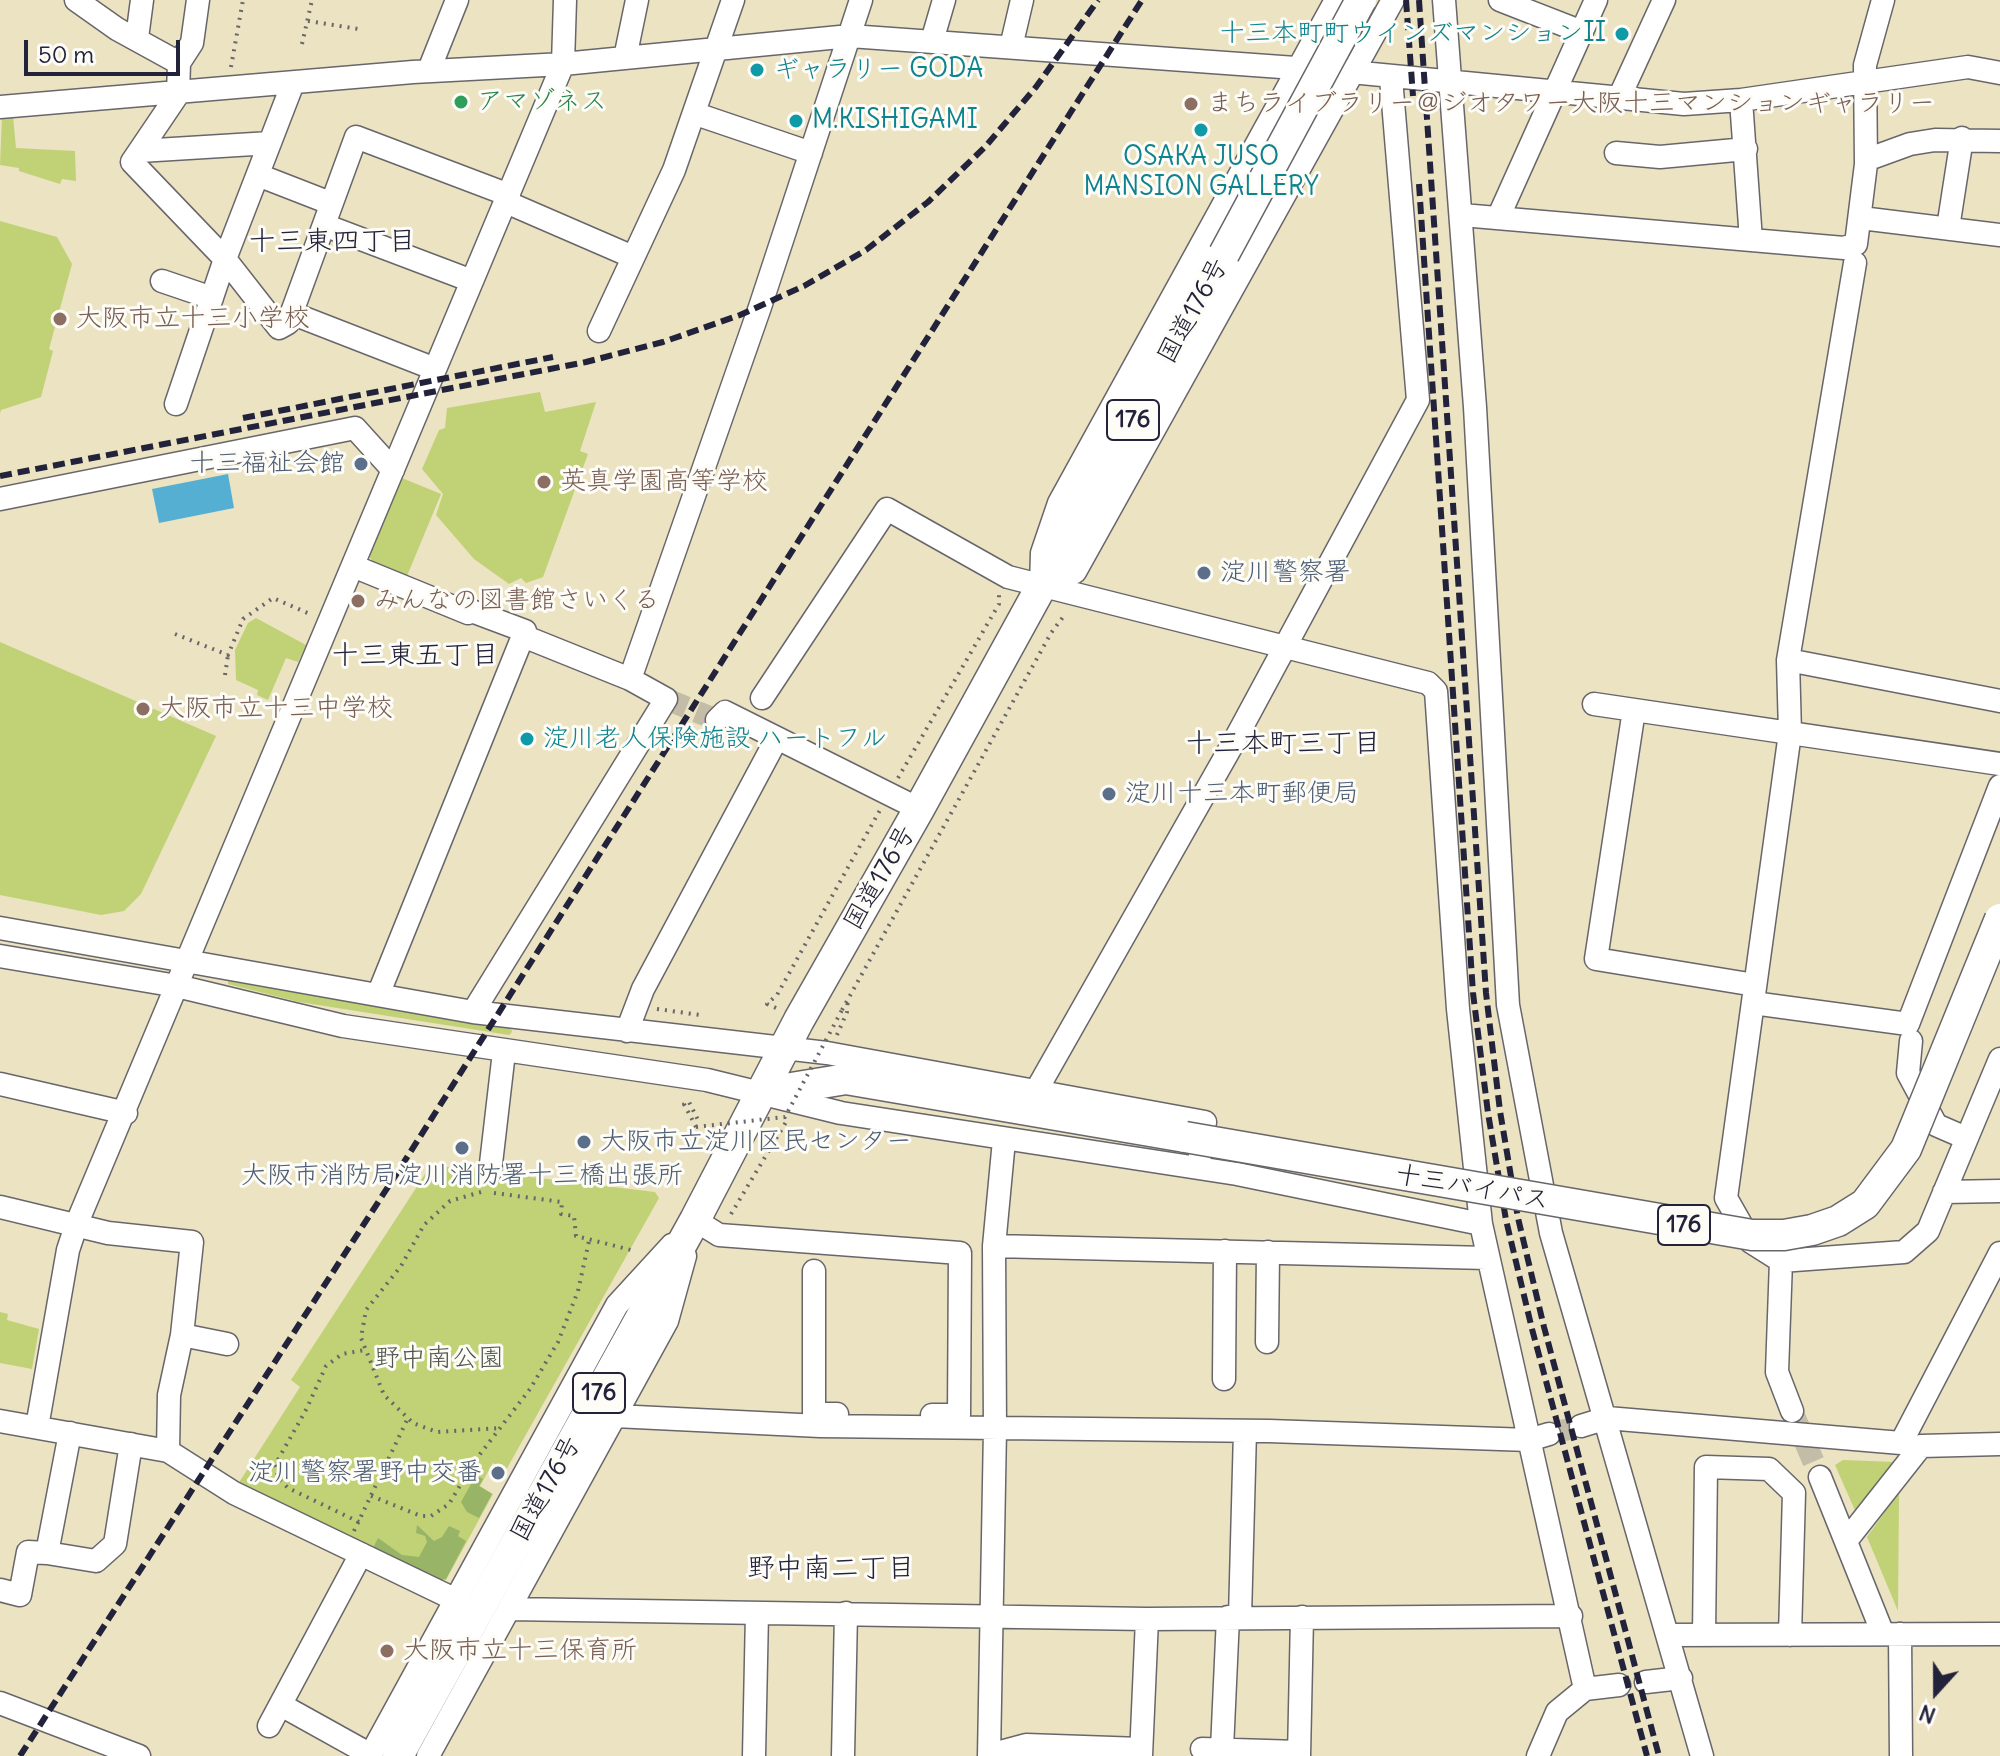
<!DOCTYPE html>
<meta charset="utf-8">
<style>
body{margin:0}
#map{position:relative;width:2000px;height:1756px;overflow:hidden;background:#ebe3c2;font-family:Delius,sans-serif}
canvas{display:block}
.north{position:absolute;left:1896px;top:1652px;width:80px;height:80px;-webkit-text-stroke:6px #fdfcf7;paint-order:stroke;rotate:201deg;font-size:22px;font-weight:700;line-height:32px;text-align:center;color:#22223b}
.north::after{content:'';display:block;margin:auto;width:28px;height:36px;background:#22223b;clip-path:polygon(50% 0,100% 100%,50% 72%,0 100%)}
.scale{position:absolute;left:24px;top:40px;width:156px;height:36px;box-sizing:border-box;border:4px solid #22223b;border-top:0;padding-left:10px;font-size:24px;line-height:28px;white-space:nowrap;color:#22223b;-webkit-text-stroke:6px #fdfcf7;paint-order:stroke}
</style>
<div id="map">
<canvas width="2000" height="1756"></canvas>
<div class="north">N</div>
<div class="scale">50 m</div>
</div>
<script>
const ctx = document.querySelector('canvas').getContext('2d');
ctx.lineJoin = 'round';
function fillPath(path, color) {
  ctx.fillStyle = color;
  ctx.fill(path, 'evenodd');
}
function shape(rows) {
  const path = new Path2D();
  for (const r of rows) {
    path.moveTo(r[0], r[1]);
    for (let i = 2; i < r.length; i += 2) path.lineTo(r[i], r[i + 1]);
  }
  return path;
}
function trace(path, color, width, dash) {
  ctx.strokeStyle = color;
  ctx.lineWidth = width;
  ctx.lineCap = dash ? 'butt' : 'round';
  ctx.setLineDash(dash || []);
  ctx.stroke(path);
}
function label(font, color, halo, rows, align = 'center') {
  ctx.font = font + ' Delius,"Klee One",sans-serif';
  ctx.lineWidth = 6;
  ctx.setLineDash([]);
  ctx.textBaseline = 'middle';
  ctx.strokeStyle = halo;
  ctx.fillStyle = color;
  for (const [text, x, y, turn = 0] of rows) {
    ctx.save();
    ctx.translate(x, y);
    ctx.rotate((+turn || 0) * Math.PI / 180);
    ctx.textAlign = isNaN(turn) ? turn : align;
    if (halo) ctx.strokeText(text, 0, 0);
    ctx.fillText(text, 0, 0);
    ctx.restore();
  }
}
const green = shape([
 [13,116,16,148,75,151,76,181,62,179,60,184,19,171,19,168,0,165,2,117],
 [0,221,57,237,72,264,49,349,53,351,41,397,1,410,0,414],
 [540,392,545,412,596,402,580,451,588,454,543,577,526,583,521,578,509,584,474,559,436,515,443,494,422,469,439,430,445,428,447,408],
 [402,478,441,494,407,576,373,563,369,555],
 [256,618,306,645,298,662,286,658,268,700,257,695,258,690,236,680,235,650,248,623],
 [0,642,216,736,141,894,124,911,101,915,0,895],
 [228,981,511,1028,512,1032,509,1035,299,1002,228,984],
 [431,1165,655,1192,659,1198,506,1470,493,1463,480,1486,493,1494,446,1580,439,1581,238,1484,300,1387,291,1380],
 [0,1312,8,1314,7,1320,39,1329,32,1369,0,1363],
 [1843,1460,1895,1462,1857,1515,1835,1465],
 [1899,1492,1898,1611,1867,1537]
]);
const forest = shape([
 [476,1475,483,1479,479,1486,492,1494,479,1518,467,1512,461,1502],
 [417,1525,434,1541,442,1537,449,1526,460,1531,458,1536,466,1541,446,1579,439,1580,373,1548,378,1538,402,1555,419,1557,427,1542,425,1536,416,1533]
]);
const water = shape([
 [228,474,234,508,159,523,152,489]
]);
const minorTunnel = shape([
 [666,699,717,720],
 [1792,1411,1820,1477],
 [1549,1434,1581,1426]
]);
const path = shape([
 [308,21,358,29],
 [302,44,312,0],
 [231,67,243,0],
 [175,634,228,655,243,619,273,598,310,614],
 [225,675,228,655],
 [898,778,999,604,999,594],
 [776,1008,767,1004,777,995,880,810],
 [657,1009,700,1015],
 [842,1010,1051,633,1066,613],
 [837,1035,847,1012,848,998],
 [696,1127,684,1104,689,1102,699,1122],
 [481,1192,450,1201,424,1225,401,1266,366,1310,361,1338,384,1395,413,1423,437,1432,501,1428],
 [494,1193,562,1202,561,1214,574,1216,576,1236,635,1251],
 [731,1214,786,1122],
 [371,1496,421,1516,431,1516,449,1504,474,1462,530,1389,558,1342,578,1291,589,1241],
 [359,1522,288,1488,279,1479,275,1465,307,1408,326,1366,342,1354,365,1350],
 [354,1531,407,1420]
]);
const minor = shape([
 [76,0,117,29,179,63],
 [198,0,192,43,179,63,178,94,132,162,225,259,279,328,288,323,356,137,509,195],
 [1336,0,1059,503,1042,553,1041,586,1075,572,1393,0],
 [1444,0,1475,407,1508,1005,1551,1233,1702,1756],
 [1500,0,1582,32],
 [137,38,142,0],
 [932,41,944,0],
 [1011,47,1022,0],
 [625,58,637,0],
 [429,70,457,0],
 [1619,98,1664,0],
 [1741,100,1751,240],
 [0,107,413,72,563,64,850,36,1351,72,1684,104,1741,100,1968,67,2000,73],
 [696,114,811,153],
 [140,151,270,143],
 [1616,153,1660,157,1746,149],
 [1866,160,1910,144,1935,140,2000,141],
 [258,175,330,203],
 [506,202,633,257],
 [1462,215,1844,248,1856,244,1866,164,1865,65,1883,0],
 [1498,218,1596,0],
 [1861,218,2000,235],
 [324,225,472,281],
 [1948,228,1962,138],
 [1855,263,1788,660,1790,733,1726,1198,1751,1242,1781,1261,1904,1252,1928,1231,2000,1059],
 [162,281,212,298],
 [291,313,435,369],
 [599,331,674,170,733,0],
 [176,404,225,259,293,83],
 [0,499,355,428,393,470],
 [353,566,468,613,469,610,525,631,378,995],
 [1788,660,2000,701],
 [630,679,760,307,861,0],
 [762,698,887,509,1008,577,1428,683,1436,691,1458,1009,1481,1224,1585,1689],
 [1594,704,2000,764],
 [1634,710,1596,959,1755,985],
 [717,720,725,712,919,809],
 [0,928,473,1012,827,1053,1205,1122,1200,1155],
 [0,956,177,986,343,1026,707,1080,841,1113,1237,1174,1481,1224],
 [1753,1003,1908,1024,2000,786],
 [473,1012,666,699,630,679,523,636],
 [627,1031,643,989,776,740],
 [1911,1041,1908,1073,1936,1125,1966,1138],
 [0,1084,126,1113],
 [1036,1091,1231,747,1418,400,1391,78],
 [490,1172,504,1052],
 [1944,1192,2000,1191],
 [0,1207,108,1233,192,1242,182,1335,169,1395,168,1451],
 [695,1220,719,1235,960,1253,959,1415,932,1415],
 [994,1246,1487,1258],
 [1781,1261,1777,1372,1792,1411],
 [814,1271,814,1414,837,1414],
 [182,1335,227,1344],
 [1267,1342,1268,1252],
 [1224,1379,1225,1251],
 [615,1416,820,1426,1269,1431,1529,1440,1549,1434],
 [0,1421,168,1451,234,1493,454,1599],
 [1581,1426,1607,1418,1901,1443,2000,1253],
 [37,1427,68,1250,77,1223,563,64,565,0],
 [1820,1477,1883,1634],
 [1846,1541,1921,1446,2000,1444],
 [47,1553,96,1561,115,1544,131,1444],
 [0,1590,20,1595,28,1552,47,1553,70,1433],
 [509,1609,1147,1619,1571,1616],
 [1240,1617,1245,1431],
 [1900,1634,1901,1756],
 [1669,1635,2000,1634],
 [1704,1635,1706,1467,1769,1469,1794,1493,1790,1635],
 [1646,1682,1681,1678],
 [0,1703,139,1756],
 [281,1705,371,1755],
 [269,1726,361,1554],
 [1202,1749,1299,1752],
 [1222,1749,1228,1617],
 [989,1755,1026,1745,1141,1749],
 [370,1756,617,1305,672,1245],
 [428,1756,667,1321,685,1256],
 [754,1756,757,1613],
 [843,1756,846,1613],
 [989,1756,995,1429,994,1246,1004,1140],
 [1141,1756,1147,1619],
 [1299,1756,1302,1617],
 [1538,1756,1557,1712,1585,1689,1619,1685]
]);
const highway = shape([
 [761,1093,846,1079,1185,1137],
 [398,1756,695,1220,799,1020,919,809,1224,254]
]);
const rail = shape([
 [1406,0,1413,96],
 [1419,0,1486,993,1500,1111,1518,1218,1544,1327,1659,1756],
 [1419,184,1473,993,1488,1113,1506,1220,1532,1329,1647,1756],
 [243,418,553,357],
 [0,476,586,362,663,342,740,315,804,286,866,250,928,202,985,147,1036,87,1098,0],
 [20,1756,397,1173,1142,0]
]);
const pathBridge = shape([
 [696,1127,785,1117,842,1010]
]);
const highwayBridge = shape([
 [1224,254,1361,0],
 [1185,1137,1752,1235,1784,1235,1812,1230,1838,1221,1865,1204,1906,1149,2000,919]
]);
const markers = [
 [1622,34,8,"#0f9aa8"],
 [757,70,8,"#0f9aa8"],
 [461,102,8,"#2e9e5b"],
 [1191,104,8,"#8d6e63"],
 [796,121,8,"#0f9aa8"],
 [1201,130,8,"#0f9aa8"],
 [60,319,8,"#8d6e63"],
 [361,464,8,"#5c6f8a"],
 [544,482,8,"#8d6e63"],
 [1204,573,8,"#5c6f8a"],
 [358,601,8,"#8d6e63"],
 [143,709,8,"#8d6e63"],
 [527,739,8,"#0f9aa8"],
 [1109,794,8,"#5c6f8a"],
 [584,1142,8,"#5c6f8a"],
 [462,1148,8,"#5c6f8a"],
 [498,1473,8,"#5c6f8a"],
 [387,1651,8,"#8d6e63"]
];
const shields = [
 [1133,420,52],
 [1684,1225,52],
 [599,1393,52]
];
const shieldNames = [
 ["176",1133,420],
 ["176",1684,1225],
 ["176",599,1393]
];
const cultureNames = [
 ["十三本町町ウインズマンションII",1606,34,"right"],
 ["ギャラリー GODA",773,70],
 ["M.KISHIGAMI",812,121],
 ["OSAKA JUSO",1201,158,"center"],
 ["MANSION GALLERY",1201,188,"center"],
 ["淀川老人保険施設 ハートフル",543,739]
];
const leisureNames = [
 ["アマゾネス",477,102]
];
const educationNames = [
 ["まちライブラリー＠ジオタワー大阪十三マンションギャラリー",1207,104],
 ["大阪市立十三小学校",76,319],
 ["英真学園高等学校",560,482],
 ["みんなの図書館さいくる",374,601],
 ["大阪市立十三中学校",159,709],
 ["大阪市立十三保育所",403,1651]
];
const streetNames = [
 ["国道176号",1193,311,-61],
 ["国道176号",880,878,-60],
 ["十三バイパス",1472,1188,10],
 ["国道176号",546,1489,-61]
];
const serviceNames = [
 ["十三福祉会館",345,464,"right"],
 ["淀川警察署",1220,573],
 ["淀川十三本町郵便局",1125,794],
 ["大阪市立淀川区民センター",600,1142],
 ["大阪市消防局淀川消防署十三橋出張所",462,1176,"center"],
 ["淀川警察署野中交番",482,1473,"right"]
];
const parkNames = [
 ["野中南公園",439,1359]
];
const neighbourhoodNames = [
 ["十三東四丁目",332,242],
 ["十三東五丁目",415,656],
 ["十三本町三丁目",1283,744],
 ["野中南二丁目",831,1569]
];
fillPath(green, '#c0d275');
fillPath(forest, '#98b466');
fillPath(water, '#55afd3');
trace(minorTunnel, '#c3bca7', 22, [22, 11]);
trace(minor, '#68666a', 25);
trace(highway, '#68666a', 33);
trace(path, '#68666a', 4, [2, 6]);
trace(minor, '#fff', 22);
trace(highway, '#fff', 30);
trace(rail, '#22223b', 6, [12, 6]);
trace(highwayBridge, '#68666a', 33, []);
trace(pathBridge, '#68666a', 4, [2, 6]);
trace(highwayBridge, '#fff', 30);
for (const [x, y, r, color] of markers) {
  const dot = new Path2D();
  dot.arc(x, y, r, 0, 2 * Math.PI);
  ctx.fillStyle = color;
  ctx.fill(dot);
  trace(dot, '#fdfcf7', 3);
}
for (const [x, y, w] of shields) {
  const box = new Path2D();
  box.roundRect(x - w / 2, y - 20, w, 40, 6);
  ctx.fillStyle = '#fdfcf7';
  ctx.fill(box);
  trace(box, '#22223b', 2);
}
label('bold 24px', '#22223b', null, shieldNames);
label('26px', '#0d838f', '#fdfcf7', cultureNames, 'left');
label('26px', '#27864d', '#fdfcf7', leisureNames, 'left');
label('26px', '#785e54', '#fdfcf7', educationNames, 'left');
label('26px', '#22223b', '#fdfcf7', streetNames);
label('26px', '#4e5e75', '#fdfcf7', serviceNames, 'left');
label('26px', '#51574c', '#fdfcf7', parkNames);
label('28px', '#22223b', '#fdfcf7', neighbourhoodNames);
</script>
